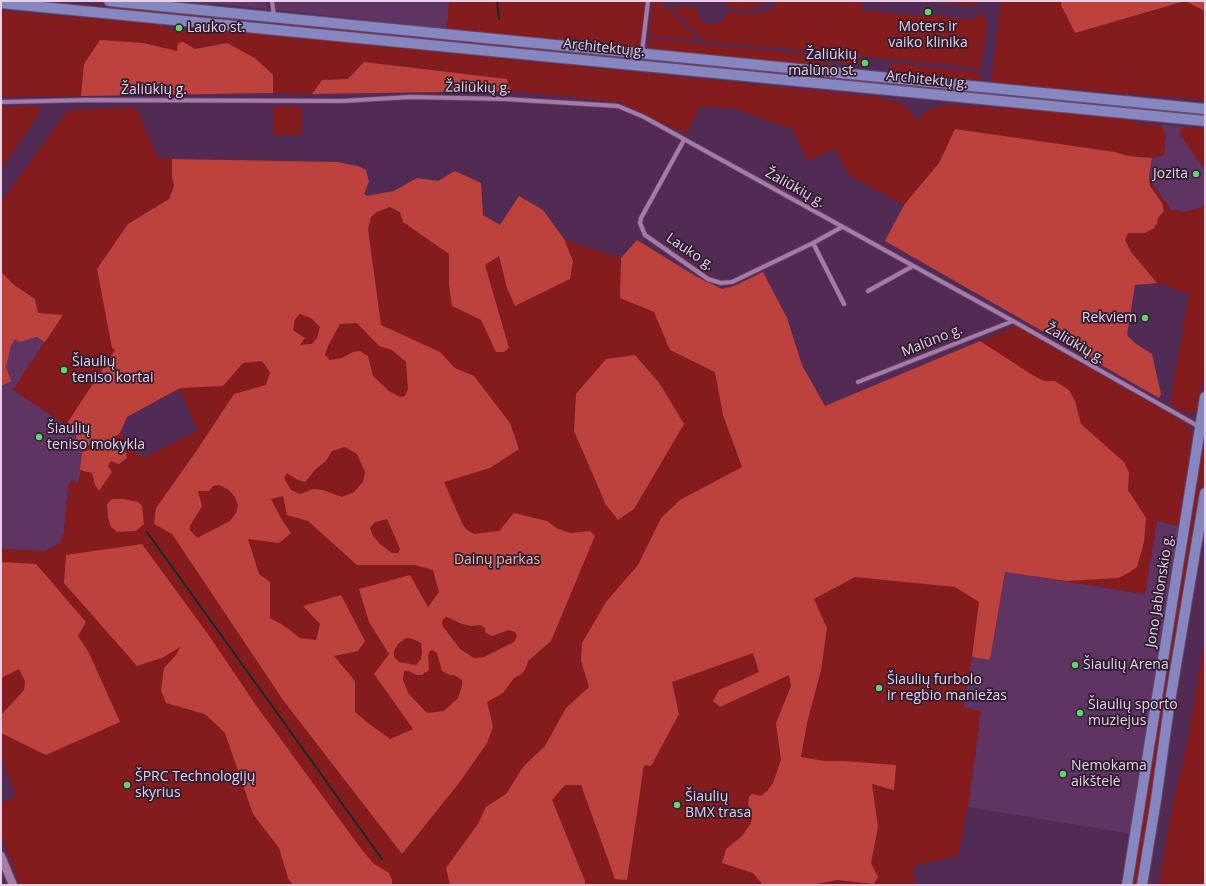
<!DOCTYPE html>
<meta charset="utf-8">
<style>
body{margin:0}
#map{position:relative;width:1206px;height:886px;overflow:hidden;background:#522b54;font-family:"Open Sans",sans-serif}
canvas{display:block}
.frame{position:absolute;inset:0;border:2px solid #e8d0e8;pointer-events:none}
</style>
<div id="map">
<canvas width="1206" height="886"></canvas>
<div class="frame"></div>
</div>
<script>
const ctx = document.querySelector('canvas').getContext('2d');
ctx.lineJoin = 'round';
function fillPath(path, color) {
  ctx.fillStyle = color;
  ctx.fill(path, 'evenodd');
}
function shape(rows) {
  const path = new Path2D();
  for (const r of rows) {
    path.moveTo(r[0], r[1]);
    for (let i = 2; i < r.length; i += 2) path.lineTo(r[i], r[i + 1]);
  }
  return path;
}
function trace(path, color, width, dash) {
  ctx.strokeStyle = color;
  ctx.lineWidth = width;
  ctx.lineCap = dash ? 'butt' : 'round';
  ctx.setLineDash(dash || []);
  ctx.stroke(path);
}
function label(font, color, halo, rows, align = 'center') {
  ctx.font = font + ' "Open Sans",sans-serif';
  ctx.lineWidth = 3.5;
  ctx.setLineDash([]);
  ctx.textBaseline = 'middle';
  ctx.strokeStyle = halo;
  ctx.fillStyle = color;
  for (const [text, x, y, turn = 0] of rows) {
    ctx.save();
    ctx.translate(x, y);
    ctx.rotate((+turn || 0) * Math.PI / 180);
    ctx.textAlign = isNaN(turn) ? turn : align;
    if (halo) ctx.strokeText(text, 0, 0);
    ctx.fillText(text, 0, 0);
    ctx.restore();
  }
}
const built = shape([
 [172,1,266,1,267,9,219,4,196,5,172,3],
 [275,1,449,1,447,29,276,10],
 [1159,125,1185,127,1182,128,1180,135,1205,170,1205,204,1201,208,1183,212,1178,210,1171,210,1149,179,1152,158,1159,157,1163,127],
 [63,315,66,425,77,429,75,445,83,446,79,482,68,486,64,533,59,543,54,546,45,551,1,549,1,395,2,386,11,381,6,367,11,346,15,339,19,342,37,337],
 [1157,521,1180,526,1132,834,968,807,981,711,963,708,972,657,990,660,1005,572,1145,594]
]);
const green = shape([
 [2,1,43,1,220,17,195,17],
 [449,1,645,1,641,44,636,49,447,29],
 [653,1,660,1,699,40,649,36],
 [728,1,766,1,760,7,744,10,728,8],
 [778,1,854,1,854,3,862,1,861,8,863,10,910,15,943,16,975,20,977,13,980,13,987,21,981,68,704,41,670,6,697,8,697,13,701,21,708,24,712,25,721,22,726,17,728,11,744,13,764,12,772,8],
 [926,1,978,1,976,6],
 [1001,1,1062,1,1061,5,1075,33,1185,1,1205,11,1205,100,991,83],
 [1,11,153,23,178,31,208,30,275,35,879,97,902,104,913,113,912,118,920,120,923,113,938,106,954,105,1001,108,1016,107,1127,118,1141,124,1159,125,1163,127,1166,136,1164,155,1159,157,1152,158,1128,156,1115,152,955,129,939,163,904,205,849,175,835,149,808,161,792,129,735,109,700,106,686,134,619,102,511,91,507,79,364,62,348,79,322,80,312,94,273,93,273,74,227,43,177,51,143,43,84,64,81,96,1,97],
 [279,22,529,48,531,50,279,25],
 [649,38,803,54,832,64,824,66,654,50,648,45],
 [540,48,738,68,739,69,739,70,540,52,538,50],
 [816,55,861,60,861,65,835,62],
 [894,63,981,72,980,82,889,73,889,67],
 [747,69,749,69,1034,98,1032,99,747,71],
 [1046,98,1167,110,1169,112,1169,113,1045,101,1044,99],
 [38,106,41,111,1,170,1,107],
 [273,106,301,107,301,135,273,135],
 [136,107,158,158,337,162,358,166,366,170,369,181,364,194,367,196,394,191,417,178,438,181,455,171,481,183,483,215,500,225,519,196,543,210,564,239,621,258,637,240,697,277,722,289,734,286,763,272,787,318,802,365,825,406,1016,326,1185,423,1190,428,1193,435,1180,526,1157,521,1145,594,1005,572,990,660,972,657,963,707,981,711,968,807,958,856,913,866,916,885,20,885,1,835,1,803,16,797,1,756,1,549,45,551,59,543,64,533,68,486,71,481,79,482,83,446,75,445,76,429,66,425,13,390,62,315,1,309,1,202,68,110],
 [180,389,198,431,142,458,120,433,127,417],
 [1185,127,1205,128,1205,170,1180,135,1181,129],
 [1149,179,1171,210,1178,210,1183,212,1201,208,1205,204,1205,367,1198,407,1196,412,1192,413,1186,414,1170,404,1189,294,1157,283,1131,252,1125,240,1128,233,1145,233,1157,223,1158,218,1164,211,1162,203,1150,186],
 [1204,435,1205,465,1137,885,1134,885,1134,869,1203,438],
 [1205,633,1205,885,1159,885,1172,808,1188,740]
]);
const forest = shape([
 [1062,1,1205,1,1205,11,1185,1,1075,33,1061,5],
 [100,40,143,43,177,51,178,43,183,42,195,49,227,43,255,58,273,75,273,93,81,96,84,64],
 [364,62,507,79,511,91,312,94,322,80,348,79],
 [955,129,1115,152,1128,156,1152,158,1149,176,1150,186,1162,203,1164,211,1158,218,1157,223,1153,229,1145,233,1128,233,1125,240,1131,252,1157,283,1135,285,1127,335,1136,344,1152,354,1161,394,1159,398,885,241,904,205,939,163],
 [172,159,337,162,358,166,366,170,369,181,364,194,367,196,394,191,417,178,438,181,455,171,481,183,483,215,500,225,519,196,543,210,564,239,573,261,570,279,515,306,507,288,499,256,485,265,509,348,504,352,496,352,481,320,452,306,449,285,449,254,403,222,400,212,390,207,377,212,371,217,368,229,381,325,440,352,455,368,474,376,510,423,519,449,490,468,444,482,463,525,467,530,474,534,499,531,514,513,547,521,558,529,571,533,590,531,595,536,551,641,528,661,525,670,520,675,514,678,503,693,487,702,493,727,487,743,459,783,402,854,283,700,172,534,154,524,156,508,195,453,234,394,266,385,270,372,262,361,243,363,223,386,180,388,127,417,120,433,111,440,83,446,75,445,77,429,66,425,115,350,112,348,97,269,128,224,169,199,174,186,172,176],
 [300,314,311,318,320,327,317,338,312,344,300,345,305,338,293,330,295,319],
 [357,323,379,346,392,350,406,362,408,389,405,396,400,397,389,391,373,376,368,356,360,351,353,352,342,358,330,360,325,355,328,346,340,324],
 [345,447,357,454,365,472,363,482,354,492,342,497,323,490,313,489,300,494,291,490,284,478,287,473,298,480,305,482,315,470,326,461,332,451],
 [219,485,229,490,235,497,238,505,236,513,230,521,197,538,190,530,190,526,202,506,198,491,209,491,213,486],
 [283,496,287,515,308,521,357,565,415,565,433,570,439,592,428,607,410,575,359,589,369,622,389,654,374,674,413,729,390,739,368,723,355,712,355,681,334,656,358,651,365,641,341,595,303,606,320,624,316,640,300,638,283,625,270,618,270,582,259,574,248,539,279,543,291,533,282,520,271,499],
 [387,519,400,549,398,553,392,553,380,544,373,536,370,528,375,522],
 [447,617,462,624,472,626,480,625,484,627,486,633,492,636,509,630,515,632,517,636,514,642,484,657,474,658,460,649,442,625,443,619],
 [406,638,413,639,421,643,422,652,421,659,416,665,399,662,394,657,394,651,398,644],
 [433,650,437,653,442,671,450,675,454,675,462,680,462,686,458,698,444,711,427,713,408,693,403,680,404,671,409,671,417,675,422,675,429,670,428,655,430,651],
 [637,240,697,277,722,289,734,286,763,272,787,318,802,365,825,406,980,341,1034,376,1044,381,1055,381,1069,390,1075,401,1081,424,1124,462,1129,473,1128,490,1146,518,1144,542,1137,567,1130,572,1118,578,1066,581,1005,572,990,660,972,657,979,602,955,587,855,577,814,599,827,628,821,670,807,723,801,757,824,761,845,761,896,765,894,790,872,784,878,827,871,863,878,877,874,884,837,880,812,885,763,885,753,873,722,863,726,849,742,836,751,823,752,818,748,804,749,797,752,794,761,796,768,790,773,783,781,760,776,723,791,686,789,675,720,707,713,701,719,690,759,672,753,653,672,682,679,714,651,766,644,765,627,880,615,879,581,785,565,785,552,800,585,881,585,885,450,885,446,868,478,824,486,807,506,794,523,767,545,746,566,708,589,687,581,661,582,643,606,602,638,565,661,518,680,500,742,467,723,415,715,372,670,350,654,312,620,298,621,258],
 [1,272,14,285,35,299,38,313,63,315,45,342,37,337,19,342,15,339,11,346,6,367,11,381,1,386],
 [635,355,660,384,684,424,634,509,618,520,606,505,574,431,576,394,606,359],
 [123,441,127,458,119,464,111,461,108,466,112,472,99,491,95,485,92,473,80,470,82,452],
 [112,499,123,499,138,502,142,506,144,524,136,531,117,532,111,527,108,518,107,504],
 [142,544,210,637,255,704,362,850,374,864,389,873,392,880,392,885,293,885,288,878,279,848,253,814,225,733,205,714,166,703,161,690,164,668,177,654,180,647,162,658,137,666,64,583,66,555],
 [1,562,36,564,86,622,78,636,89,653,120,722,46,755,1,733,1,715,24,690,25,681,19,669,1,678]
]);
const stream = shape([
 [497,1,499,19],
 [147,532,382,859]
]);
const street = shape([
 [272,1,274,16],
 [642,52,648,1],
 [1,102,87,100,342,101,410,97,504,99,618,106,644,117,1013,321,1205,430],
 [684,140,641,218,640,223,645,235,708,279,721,283,732,282,813,243,842,227],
 [813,243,844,304],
 [868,291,913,266],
 [858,382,1013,321]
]);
const secondary = shape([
 [1,856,13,885]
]);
const primary = shape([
 [109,1,1205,109],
 [1,3,1205,121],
 [1127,885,1205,397],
 [1142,885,1156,800,1169,707,1205,493]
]);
const markers = [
 [928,12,4,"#60d56b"],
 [179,28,4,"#60d56b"],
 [865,63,4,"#60d56b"],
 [1196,174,4,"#60d56b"],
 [1145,318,4,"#60d56b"],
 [64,370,4,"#60d56b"],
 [39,437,4,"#60d56b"],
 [1075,665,4,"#60d56b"],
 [879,688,4,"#60d56b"],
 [1080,713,4,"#60d56b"],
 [1063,774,4,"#60d56b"],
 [127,785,4,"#60d56b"],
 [677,805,4,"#60d56b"]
];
const poiNames = [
 ["Moters ir",928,27,"center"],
 ["vaiko klinika",928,43,"center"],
 ["Lauko st.",187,28],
 ["Žaliūkių",857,55,"right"],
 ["malūno st.",857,71,"right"],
 ["Jozita",1188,174,"right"],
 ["Rekviem",1137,318,"right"],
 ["Šiaulių",72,362],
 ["teniso kortai",72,378],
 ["Šiaulių",47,429],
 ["teniso mokykla",47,445],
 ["Šiaulių Arena",1083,665],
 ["Šiaulių furbolo",887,680],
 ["ir regbio maniežas",887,696],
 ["Šiaulių sporto",1088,705],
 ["muziejus",1088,721],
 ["Nemokama",1071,766],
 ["aikštelė",1071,782],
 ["ŠPRC Technologijų",135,777],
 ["skyrius",135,793],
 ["Šiaulių",685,797],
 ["BMX trasa",685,813]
];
const streetNames = [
 ["Architektų g.",604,48,6],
 ["Architektų g.",927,80,6],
 ["Žaliūkių g.",478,88,1],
 ["Žaliūkių g.",154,90],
 ["Žaliūkių g.",795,188,29],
 ["Lauko g.",690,252,34],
 ["Malūno g.",932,341,-22],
 ["Žaliūkių g.",1075,344,30],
 ["Jono Jablonskio g.",1160,591,-81]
];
const parkNames = [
 ["Dainų parkas",497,560]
];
fillPath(built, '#5f3462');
fillPath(green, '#841b1d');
fillPath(forest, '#bd423e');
trace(stream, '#122b2e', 2);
trace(street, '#684769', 5.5);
trace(secondary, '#684769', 10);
trace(primary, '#684769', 12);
trace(street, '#a67ba8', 4);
trace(secondary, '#a67ba8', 8);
trace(primary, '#8686c1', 10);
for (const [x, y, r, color] of markers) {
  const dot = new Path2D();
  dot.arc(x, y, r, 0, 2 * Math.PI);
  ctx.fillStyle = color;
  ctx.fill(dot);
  trace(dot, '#2d1c2e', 1.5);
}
label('14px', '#e8d0e8', '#2d1c2e', poiNames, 'left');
label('14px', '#e8d0e8', '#2d1c2e', streetNames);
label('14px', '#f5b5ae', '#2d1c2e', parkNames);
</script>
